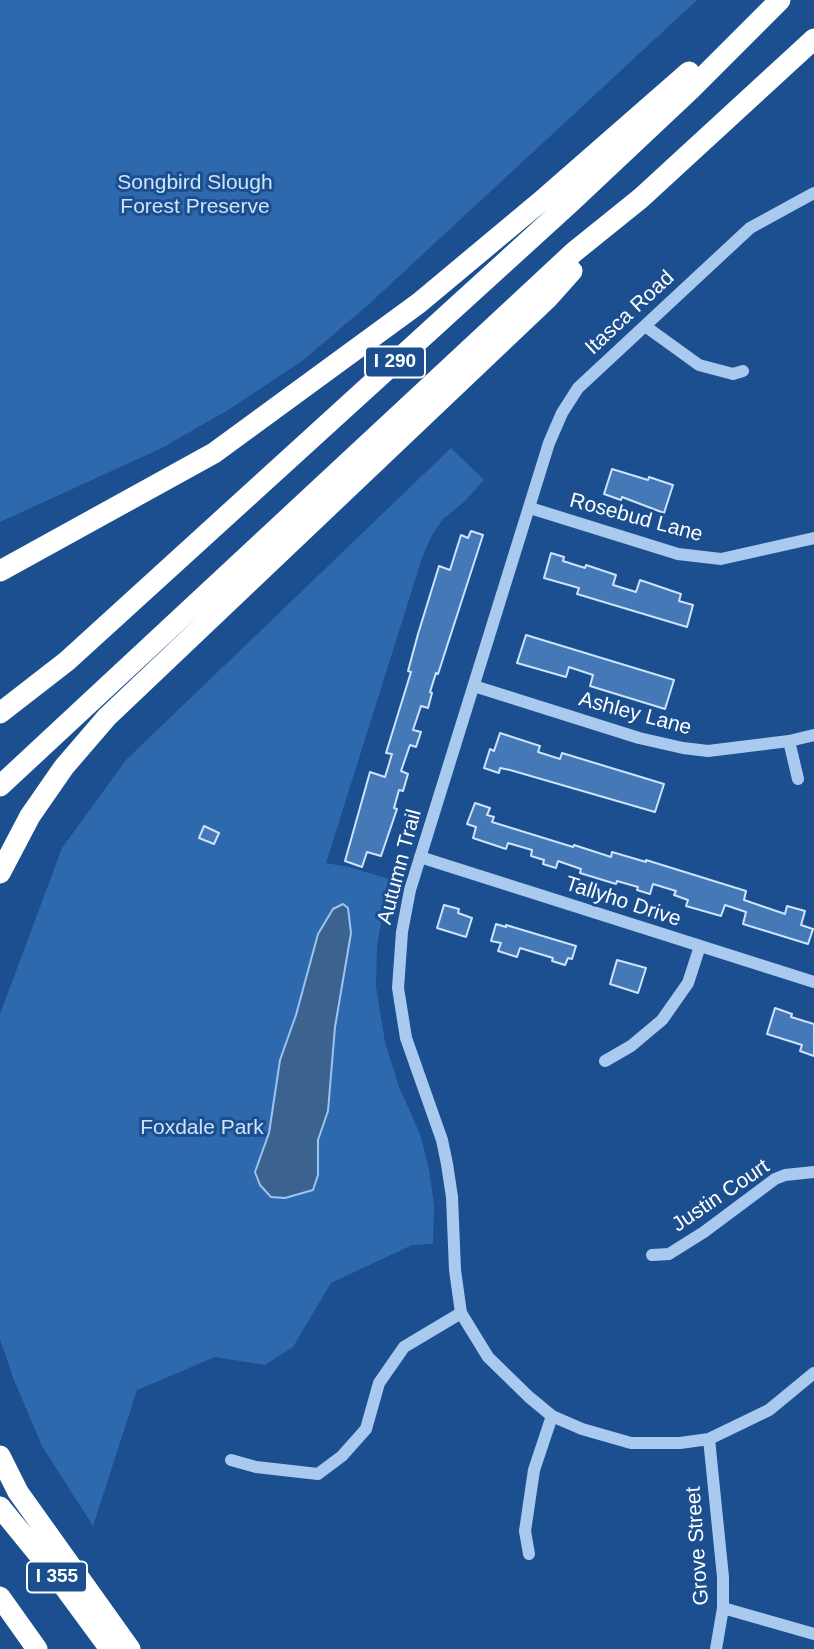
<!DOCTYPE html>
<style>
body{margin:0}
canvas{display:block;background:#1b4f8f}
</style>
<canvas width="814" height="1649"></canvas>
<script>
const ctx = document.querySelector('canvas').getContext('2d');
ctx.lineJoin = 'round';
function fillPath(path, color) {
  ctx.fillStyle = color;
  ctx.fill(path, 'evenodd');
}
function shape(rows) {
  const path = new Path2D();
  for (const r of rows) {
    path.moveTo(r[0], r[1]);
    for (let i = 2; i < r.length; i += 2) path.lineTo(r[i], r[i + 1]);
  }
  return path;
}
function trace(path, color, width, dash) {
  ctx.strokeStyle = color;
  ctx.lineWidth = width;
  ctx.lineCap = dash ? 'butt' : 'round';
  ctx.setLineDash(dash || []);
  ctx.stroke(path);
}
function label(font, color, halo, rows, align = 'center') {
  ctx.font = font + ' Helvetica,sans-serif';
  ctx.lineWidth = 6;
  ctx.setLineDash([]);
  ctx.textBaseline = 'middle';
  ctx.strokeStyle = halo;
  ctx.fillStyle = color;
  for (const [text, x, y, turn = 0] of rows) {
    ctx.save();
    ctx.translate(x, y);
    ctx.rotate((+turn || 0) * Math.PI / 180);
    ctx.textAlign = isNaN(turn) ? turn : align;
    if (halo) ctx.strokeText(text, 0, 0);
    ctx.fillText(text, 0, 0);
    ctx.restore();
  }
}
const green = shape([
 [0,0,697,0,368,305,302,361,228,410,162,448,0,522],
 [451,448,484,480,465,501,443,519,432,535,422,558,326,863,349,867,389,879,377,945,376,987,385,1042,399,1087,420,1134,429,1169,434,1206,433,1244,412,1245,331,1283,293,1347,265,1365,215,1357,137,1390,93,1526,42,1446,14,1380,0,1339,0,1014,62,848,126,760]
]);
const water = shape([
 [343,904,348,908,351,933,335,1027,328,1111,318,1140,318,1175,313,1190,285,1198,271,1197,260,1185,255,1172,269,1133,280,1060,296,1015,318,934,333,909,343,904]
]);
const building = shape([
 [612,469,648,480,649,477,673,485,664,513,622,497,621,500,604,494,612,469],
 [471,531,483,535,438,674,436,673,430,692,432,693,428,708,421,706,413,730,421,732,416,747,410,745,401,771,408,774,403,791,399,790,394,808,397,809,381,856,367,852,362,867,345,861,370,772,385,777,392,754,386,753,411,672,408,671,418,634,439,566,450,570,461,535,468,538,471,531],
 [551,553,564,557,563,561,585,568,586,565,616,575,613,585,636,592,640,580,681,594,679,601,693,605,687,627,577,594,579,588,544,578,551,553],
 [526,635,674,680,665,709,590,686,593,675,569,667,566,677,517,663,526,635],
 [500,733,540,746,538,752,560,759,562,753,664,784,655,812,510,770,500,768,499,773,484,768,490,749,494,751,500,733],
 [475,803,490,808,487,815,494,817,492,822,573,847,574,845,611,857,612,852,646,862,646,860,746,891,744,900,785,914,787,906,805,911,801,925,813,929,808,944,743,924,746,912,725,905,721,916,686,906,688,900,674,895,676,891,653,884,650,894,637,890,638,887,617,881,616,884,580,873,581,869,558,861,556,868,543,864,544,860,531,856,532,850,508,843,506,849,473,838,476,827,467,824,475,803],
 [204,826,219,833,214,844,199,838,204,826],
 [444,905,459,909,458,913,472,918,466,937,437,928,444,905],
 [496,924,506,927,506,925,576,946,572,959,568,958,565,965,552,961,553,958,520,948,517,957,498,951,501,943,491,941,496,924],
 [617,960,646,968,638,993,610,984,617,960],
 [775,1008,792,1014,791,1017,814,1024,814,1056,800,1051,802,1045,767,1034,775,1008]
]);
const minor = shape([
 [814,193,750,228,578,388,562,413,549,443,410,890,402,932,398,988,406,1038,442,1140,447,1164,452,1197,455,1270,461,1313,488,1357,529,1397,552,1416,582,1429,631,1443,680,1443,709,1439,769,1410,814,1373],
 [645,326,699,365,733,374,743,371],
 [530,508,678,554,721,559,814,538],
 [474,686,639,738,683,748,708,751,789,741,814,735],
 [789,741,798,779],
 [420,857,814,982],
 [605,1061,631,1046,662,1020,688,983,700,946],
 [652,1255,669,1254,704,1232,775,1179,785,1175,814,1172],
 [709,1439,723,1577,723,1608,716,1649],
 [231,1460,256,1467,318,1474,342,1456,366,1429,379,1383,404,1347,461,1313],
 [529,1554,525,1531,534,1470,552,1416],
 [723,1608,814,1634]
]);
const highway = shape([
 [0,571,214,453,419,303,546,197,689,72],
 [0,713,67,661,570,203,691,89,780,0],
 [0,786,574,252,641,198,814,39],
 [0,873,30,816,64,767,107,717,547,299,572,271],
 [0,1456,18,1492,130,1649],
 [0,1507,57,1577,110,1649],
 [0,1597,37,1649]
]);
const shields = [
 [395,362,60],
 [57,1577,60]
];
const shieldNames = [
 ["I 290",395,362],
 ["I 355",57,1577]
];
const parkNames = [
 ["Songbird Slough",195,183],
 ["Forest Preserve",195,207],
 ["Foxdale Park",202,1128]
];
const streetNames = [
 ["Itasca Road",630,313,-43],
 ["Rosebud Lane",636,518,15],
 ["Ashley Lane",635,714,15],
 ["Autumn Trail",400,867,-75],
 ["Tallyho Drive",623,902,18],
 ["Justin Court",721,1196,-34],
 ["Grove Street",698,1546,-94]
];
fillPath(green, '#2e69ad');
fillPath(water, '#3c6290');
trace(water, '#9cc4f0', 2);
fillPath(building, '#4478b7');
trace(building, '#cfe3fa', 2);
trace(minor, '#a9c9ee', 12);
trace(highway, '#fff', 21);
for (const [x, y, w] of shields) {
  const box = new Path2D();
  box.roundRect(x - w / 2, y - 15.5, w, 31, 5);
  ctx.fillStyle = '#1b4f8f';
  ctx.fill(box);
  trace(box, '#fff', 2);
}
label('bold 19px', '#fff', null, shieldNames);
label('21px', '#cfe3fa', '#1b4f8f', parkNames);
label('21px', '#fff', '#1b4f8f', streetNames);
</script>
